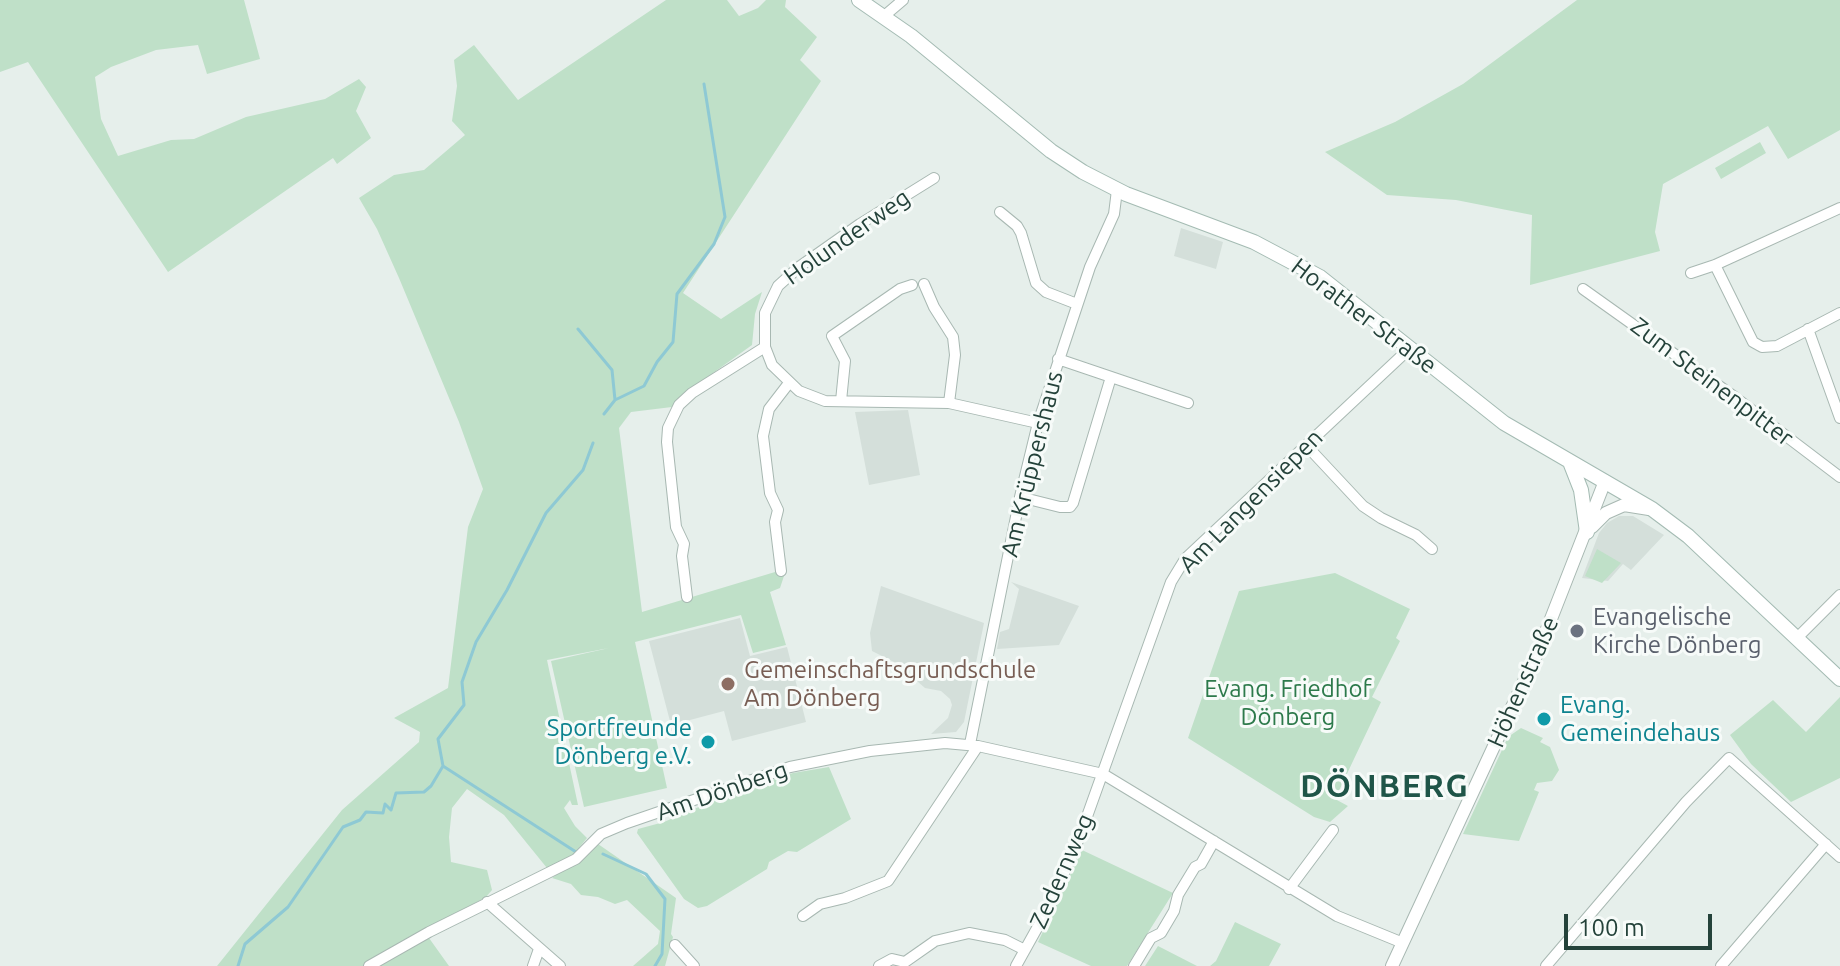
<!DOCTYPE html>
<meta charset="utf-8">
<style>
body{margin:0}
#map{position:relative;width:1840px;height:966px;overflow:hidden;background:#e6efeb;font-family:Ubuntu,sans-serif}
canvas{display:block}
.scale{position:absolute;left:1564px;top:914px;width:148px;height:36px;box-sizing:border-box;border:4px solid #24423a;border-top:0;padding-left:10px;font-size:24px;line-height:28px;white-space:nowrap;color:#24423a;-webkit-text-stroke:6px #f7fbf9;paint-order:stroke}
</style>
<div id="map">
<canvas width="1840" height="966"></canvas>
<div class="scale">100 m</div>
</div>
<script>
const ctx = document.querySelector('canvas').getContext('2d');
ctx.lineJoin = 'round';
function fillPath(path, color) {
  ctx.fillStyle = color;
  ctx.fill(path, 'evenodd');
}
function shape(rows) {
  const path = new Path2D();
  for (const r of rows) {
    path.moveTo(r[0], r[1]);
    for (let i = 2; i < r.length; i += 2) path.lineTo(r[i], r[i + 1]);
  }
  return path;
}
function trace(path, color, width, dash) {
  ctx.strokeStyle = color;
  ctx.lineWidth = width;
  ctx.lineCap = dash ? 'butt' : 'round';
  ctx.setLineDash(dash || []);
  ctx.stroke(path);
}
function label(font, color, halo, rows, align = 'center') {
  ctx.font = font + ' Ubuntu,sans-serif';
  ctx.lineWidth = 6;
  ctx.setLineDash([]);
  ctx.textBaseline = 'middle';
  ctx.strokeStyle = halo;
  ctx.fillStyle = color;
  for (const [text, x, y, turn = 0] of rows) {
    ctx.save();
    ctx.translate(x, y);
    ctx.rotate((+turn || 0) * Math.PI / 180);
    ctx.textAlign = isNaN(turn) ? turn : align;
    if (halo) ctx.strokeText(text, 0, 0);
    ctx.fillText(text, 0, 0);
    ctx.restore();
  }
}
const built = shape([
 [1181,228,1223,242,1216,269,1174,256],
 [908,410,920,475,869,485,855,412],
 [1619,516,1633,516,1664,535,1631,570,1623,564,1608,581,1582,578,1599,533,1607,523],
 [1011,582,1079,606,1059,645,997,649,1000,632,1009,629,1019,589],
 [881,586,984,623,964,722,956,732,931,734,948,718,952,705,950,699,941,691,925,688,896,663,872,651,870,633],
 [740,618,750,656,787,647,806,722,732,741,724,711,671,725,649,641]
]);
const green = shape([
 [0,0,244,0,260,59,207,74,198,45,156,50,111,67,95,77,101,119,118,156,171,140,194,139,246,117,325,99,359,79,366,87,356,111,371,138,337,164,333,158,168,272,28,62,0,72],
 [666,0,727,0,739,16,758,8,766,0,786,0,785,7,817,37,800,60,821,81,683,293,721,319,762,292,755,314,752,345,688,391,672,407,631,412,619,428,642,612,775,572,785,573,780,588,770,592,786,645,753,653,741,615,635,642,667,788,584,807,551,661,609,648,547,660,578,805,572,805,570,800,564,808,575,826,587,838,574,854,547,868,504,815,467,789,452,808,449,837,451,862,487,870,492,890,486,897,363,966,217,966,342,810,419,742,420,732,394,718,448,688,468,527,483,489,459,422,399,278,377,229,359,198,394,175,424,170,465,135,452,121,457,86,454,60,474,45,518,100],
 [1577,0,1840,0,1840,130,1788,159,1768,126,1663,184,1655,232,1660,251,1530,285,1532,215,1456,200,1387,195,1325,152,1395,122,1463,84],
 [1760,142,1766,153,1721,179,1715,168],
 [1597,549,1621,563,1602,583,1585,576],
 [1335,573,1410,609,1396,638,1400,641,1372,697,1381,702,1335,799,1348,806,1330,822,1314,817,1188,738,1239,591],
 [1840,697,1840,778,1791,802,1751,764,1730,735,1773,700,1806,732],
 [1521,728,1543,738,1540,742,1550,747,1559,770,1552,781,1537,783,1534,790,1539,792,1519,841,1463,834,1508,737],
 [829,767,851,819,797,852,788,851,769,862,767,869,707,906,698,908,684,899,637,833,638,829,664,822,731,793,793,773],
 [598,844,676,898,671,934,673,937,665,966,633,966,658,944,660,931,627,900,615,904,598,897,581,895,571,884,552,878],
 [1082,850,1173,893,1127,966,1091,966,1038,942],
 [1235,922,1281,944,1269,966,1210,966,1216,961],
 [429,938,449,966,378,966],
 [1158,946,1197,966,1145,966]
]);
const stream = shape([
 [578,329,612,370,615,400],
 [604,414,615,400,644,386,657,362,673,342,677,294,714,244,725,217,704,84],
 [443,766,576,852],
 [603,854,646,874,665,899,662,954,655,966],
 [238,966,245,944,288,907,343,827,360,820,366,812,383,813,385,804,391,810,396,793,424,792,431,786,443,766,438,739,464,705,462,682,476,642,507,590,546,513,583,470,593,443]
]);
const minor = shape([
 [883,17,903,0],
 [934,178,860,224,799,267,778,286,765,313,765,347,772,365,799,391,825,401,949,403,1038,423],
 [1000,212,1017,226,1021,233,1036,283,1046,292,1077,304],
 [1715,265,1753,342,1762,347,1777,346,1840,313],
 [1691,273,1715,265,1840,208],
 [924,284,934,307,953,337,955,355,949,403],
 [1583,289,1736,398,1840,477],
 [1808,329,1840,418],
 [1058,359,1188,403],
 [841,401,845,361,832,336,900,289,912,285],
 [1306,445,1363,506,1381,518,1416,535,1432,549],
 [1020,497,1060,507,1070,507,1073,503,1111,377],
 [781,571,775,522,778,510,770,493,763,436,769,409,789,383],
 [687,597,682,556,684,544,676,527,667,442,668,428,679,405,692,393,765,347],
 [1798,637,1840,595],
 [970,744,1020,497,1038,423,1090,267,1114,214,1117,190],
 [1289,889,1333,830],
 [487,902,560,966],
 [803,916,820,904,845,898,888,881,978,746],
 [675,945,694,966],
 [905,962,935,941,969,933,1005,940,1025,950],
 [369,966,429,932,576,859,601,834,627,823,790,767,870,751,945,743,978,746,1103,774,1337,916,1403,943],
 [533,966,539,949],
 [879,966,892,959,905,962],
 [1016,966,1051,903,1080,836,1171,582,1185,559,1410,348],
 [1134,966,1151,938,1161,933,1174,911,1178,895,1195,867,1201,864,1214,841],
 [1546,966,1686,802,1729,758,1840,857],
 [1721,966,1826,844]
]);
const tertiary = shape([
 [1592,527,1606,513,1624,505,1649,509],
 [1392,966,1540,647,1605,481]
]);
const secondary = shape([
 [859,0,911,36,1051,151,1083,172,1126,194,1254,242,1320,277,1504,423,1652,509,1688,536,1840,679],
 [1570,462,1581,490,1587,532]
]);
const markers = [
 [1577,631,8,"#6b7280"],
 [728,684,8,"#8d6e63"],
 [1544,719,8,"#0f9aa8"],
 [708,742,8,"#0f9aa8"]
];
const streetNames = [
 ["Holunderweg",847,237,-35],
 ["Horather Straße",1364,316,37],
 ["Zum Steinenpitter",1712,382,37],
 ["Am Krüppershaus",1032,464,-76],
 ["Am Langensiepen",1251,501,-45],
 ["Höhenstraße",1523,682,-66],
 ["Am Dönberg",722,791,-19],
 ["Zedernweg",1062,871,-66]
];
const worshipNames = [
 ["Evangelische",1593,617],
 ["Kirche Dönberg",1593,645]
];
const educationNames = [
 ["Gemeinschaftsgrundschule",744,670],
 ["Am Dönberg",744,698]
];
const parkNames = [
 ["Evang. Friedhof",1288,689],
 ["Dönberg",1288,717]
];
const cultureNames = [
 ["Evang.",1560,705],
 ["Gemeindehaus",1560,733],
 ["Sportfreunde",692,728,"right"],
 ["Dönberg e.V.",692,756,"right"]
];
const districtNames = [
 ["DÖNBERG",1385,786]
];
fillPath(built, '#d4dfda');
fillPath(green, '#bfe0c8');
trace(stream, '#8ec9d4', 3);
trace(minor, '#a8b8b2', 12);
trace(tertiary, '#a8b8b2', 14);
trace(secondary, '#a4bbb3', 16);
trace(minor, '#fff', 10);
trace(tertiary, '#fff', 12);
trace(secondary, '#fff', 14);
for (const [x, y, r, color] of markers) {
  const dot = new Path2D();
  dot.arc(x, y, r, 0, 2 * Math.PI);
  ctx.fillStyle = color;
  ctx.fill(dot);
  trace(dot, '#f7fbf9', 3);
}
label('24px', '#24423a', '#f7fbf9', streetNames);
label('24px', '#5b616d', '#f7fbf9', worshipNames, 'left');
label('24px', '#785e54', '#f7fbf9', educationNames, 'left');
label('24px', '#2d7a4b', '#f7fbf9', parkNames);
label('24px', '#0d838f', '#f7fbf9', cultureNames, 'left');
ctx.letterSpacing = '2px';
label('bold 32px', '#1f5548', '#f7fbf9', districtNames);
ctx.letterSpacing = '0px';
</script>
